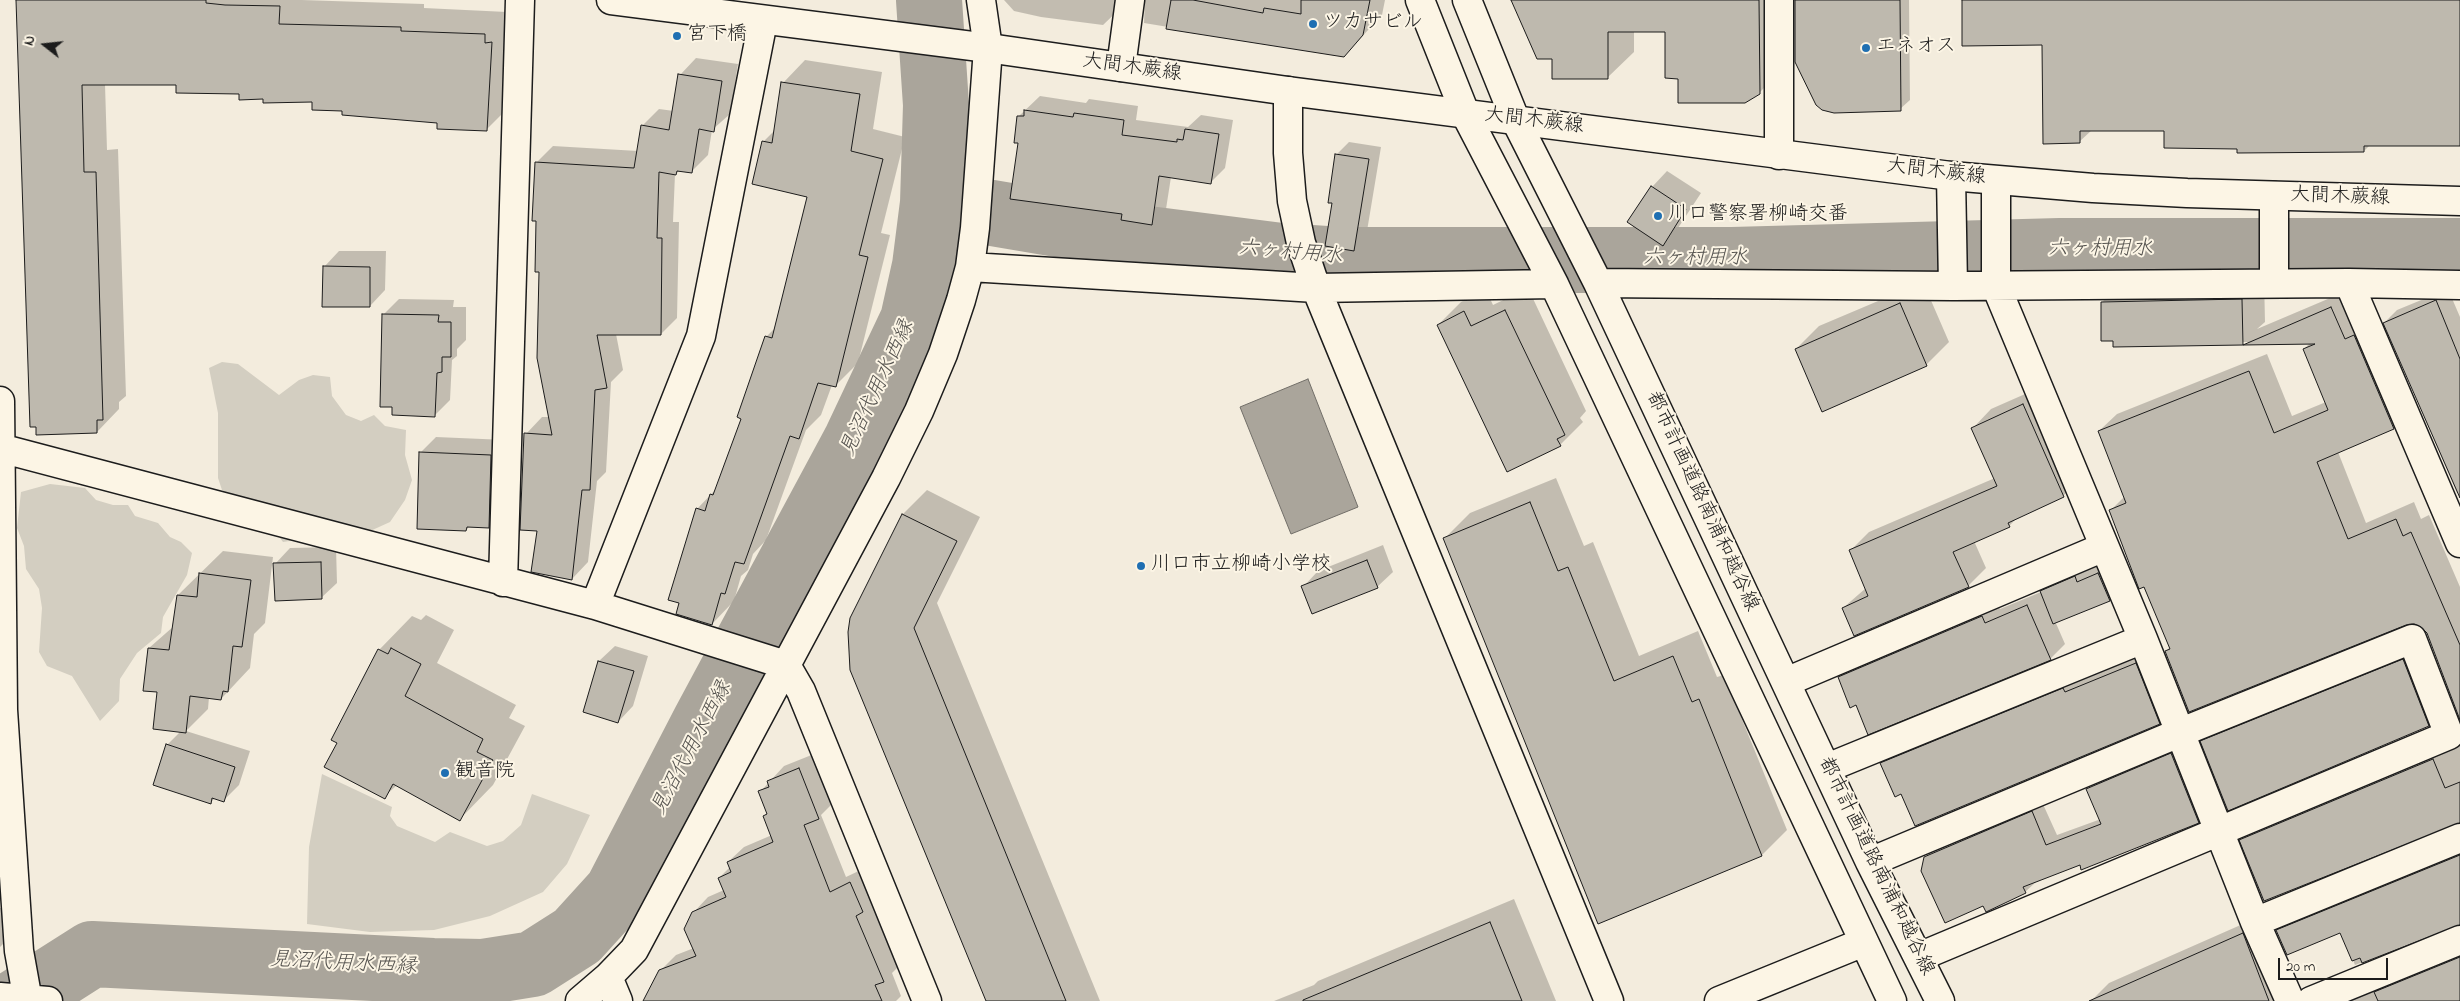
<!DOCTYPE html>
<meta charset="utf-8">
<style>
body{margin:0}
#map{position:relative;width:2460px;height:1001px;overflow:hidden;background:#f3ecdd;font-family:"Indie Flower",sans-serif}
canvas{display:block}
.north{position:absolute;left:20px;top:20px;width:50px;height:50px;-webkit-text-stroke:4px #fcf5e5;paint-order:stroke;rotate:286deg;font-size:14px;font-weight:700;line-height:20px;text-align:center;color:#1c1c1c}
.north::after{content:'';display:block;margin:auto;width:18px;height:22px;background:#1c1c1c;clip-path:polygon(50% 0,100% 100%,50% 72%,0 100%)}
.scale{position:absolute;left:2278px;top:958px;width:110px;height:22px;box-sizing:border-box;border:2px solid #1c1c1c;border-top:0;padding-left:6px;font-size:15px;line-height:18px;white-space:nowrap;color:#1c1c1c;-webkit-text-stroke:4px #fcf5e5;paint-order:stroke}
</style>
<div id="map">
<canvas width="2460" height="1001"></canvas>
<div class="north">N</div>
<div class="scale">20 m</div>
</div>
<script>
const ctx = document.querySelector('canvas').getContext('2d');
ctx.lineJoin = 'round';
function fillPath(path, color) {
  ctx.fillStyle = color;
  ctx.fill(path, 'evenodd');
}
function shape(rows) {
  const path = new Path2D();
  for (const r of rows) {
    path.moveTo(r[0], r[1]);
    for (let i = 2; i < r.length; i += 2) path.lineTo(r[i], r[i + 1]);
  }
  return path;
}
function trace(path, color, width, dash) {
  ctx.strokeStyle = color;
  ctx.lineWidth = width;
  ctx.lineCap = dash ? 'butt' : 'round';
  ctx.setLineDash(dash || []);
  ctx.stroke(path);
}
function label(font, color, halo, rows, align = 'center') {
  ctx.font = font + ' "Indie Flower","Klee One",sans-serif';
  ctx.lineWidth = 4;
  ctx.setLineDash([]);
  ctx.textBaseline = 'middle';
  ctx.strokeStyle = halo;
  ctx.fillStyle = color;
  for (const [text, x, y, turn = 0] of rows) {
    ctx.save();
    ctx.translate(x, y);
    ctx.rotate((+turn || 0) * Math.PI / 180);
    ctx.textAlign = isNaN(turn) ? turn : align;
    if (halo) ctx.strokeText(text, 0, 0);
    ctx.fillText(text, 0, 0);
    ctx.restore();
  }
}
const green = shape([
 [222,362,238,364,279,395,299,380,313,375,330,377,332,396,346,415,361,421,374,415,385,426,406,430,405,455,412,480,405,500,390,522,368,532,342,552,320,548,303,539,283,542,255,505,233,498,222,490,218,478,218,413,209,368],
 [50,484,85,488,96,500,113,505,128,505,135,516,158,523,170,537,181,542,192,553,187,575,163,617,161,633,137,653,120,679,119,701,100,721,72,676,47,666,39,652,42,608,39,589,26,569,24,546,17,528,21,492],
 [322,774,392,807,390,816,397,826,435,842,450,832,487,846,503,841,521,825,532,794,590,815,567,864,543,892,490,916,434,930,370,932,307,924,309,847]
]);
const water = shape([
 [1308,379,1358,507,1291,534,1240,407,1308,379]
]);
const shadow = shape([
 [17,0,302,0,424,4,424,8,507,12,509,107,486,130,344,110,314,101,264,98,177,84,105,84,107,150,118,149,126,396,119,402,119,409,97,432],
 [1004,0,1129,0,1103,25,1041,17,1014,11],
 [1145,0,1385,0,1382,15,1344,56,1144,23],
 [1513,0,1785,0,1785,67,1759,93,1679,77,1666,31,1634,31,1634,52,1607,78,1553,58],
 [1796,0,1909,0,1910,100,1900,109],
 [1963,0,2460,0,2460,145,2370,145,2364,151,2238,148,2165,130,2092,130,2079,142,2043,44],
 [696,58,738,64,730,114,712,130,708,155,691,172,680,170,675,174,673,222,679,222,677,318,661,334,616,334,623,370,611,382,606,472,597,481,588,562,572,579,526,434,542,417,550,417,540,271,536,163,553,146,638,151,642,126,659,109,674,111,680,75],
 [805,60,882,72,873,129,905,137,881,233,890,235,858,363,835,386,832,385,821,415,806,430,766,540,753,554,748,570,741,576,734,601,712,624,697,509,717,488,743,418,766,337,776,327,809,196,764,141,775,130,783,83],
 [1040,96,1086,103,1089,99,1138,106,1136,120,1188,127,1201,115,1233,120,1225,168,1210,183,1171,177,1166,209,1152,224,1123,213,1020,142,1019,116],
 [1349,142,1381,147,1366,237,1354,249,1333,202,1336,155],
 [1667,171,1701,193,1678,228,1662,244,1652,187],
 [339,251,386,251,385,290,370,306,324,267],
 [2264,277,2265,322,2257,329,2349,290,2411,410,2394,428,2338,452,2366,523,2414,502,2421,519,2429,515,2460,587,2460,717,2428,633,2422,626,2414,622,2166,651,2170,647,2110,511,2125,496,2099,431,2117,414,2267,354,2292,416,2326,402,2304,349,2310,343,2114,340,2102,302,2125,280],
 [1923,282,1949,342,1926,365,1796,349,1819,326],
 [1528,288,1586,411,1580,418,1583,422,1560,445,1438,325,1461,302,1486,290,1493,305],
 [2448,289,2460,317,2460,492,2457,493,2384,323,2397,310],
 [399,299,454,300,453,307,466,307,466,340,457,349,457,356,452,360,450,400,435,415,383,315],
 [2041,387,2081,478,2063,496,2019,516,2009,526,1974,541,1986,568,1968,586,1843,608,1866,588,1850,551,1869,532,1995,478,1973,428,1991,409],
 [436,437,506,440,504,511,488,527,470,526,466,530,421,452],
 [1556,478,1584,546,1593,542,1639,656,1698,631,1717,677,1724,675,1787,830,1762,855,1598,922,1444,539,1470,513],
 [927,490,980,517,937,603,1100,1001,987,1001,851,618,903,514],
 [1383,545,1393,572,1377,587,1303,587,1318,571],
 [336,547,337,583,321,598,275,564,290,548],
 [223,551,273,557,265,623,254,634,250,668,221,699,209,697,208,709,186,731,250,751,239,785,224,800,215,798,210,803,167,745,181,731,159,691,149,648,174,626,178,595],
 [2114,558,2125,584,2109,600,2055,621,2065,644,2050,659,1857,703,1839,677,1854,663,1997,602,2000,609,2041,592,2057,576,2091,562,2093,567],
 [426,615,454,630,437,663,516,705,509,718,525,726,493,785,460,819,397,785,384,797,339,743,379,650,412,616,421,620],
 [615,646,648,656,633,706,618,722,584,711,599,661],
 [2415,648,2440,713,2428,725,2202,742,2214,729],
 [2146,653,2170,713,2159,723,1902,792,1882,763,1892,753,2074,679,2075,682],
 [2460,738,2460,822,2241,840,2259,822],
 [2182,744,2209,811,2198,822,2081,863,2036,882,2025,892,1984,904,1925,857,1935,847,2042,802,2057,835,2101,819,2088,789,2098,779],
 [814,754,833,803,821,815,846,877,865,868,899,966,892,973,901,996,896,1001,646,1001,660,971,676,955,694,948,693,913,708,897,724,890,719,878,730,867,728,862,744,847,772,835,764,816,768,813,760,792,784,766],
 [2460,845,2460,924,2355,965,2341,931,2277,931,2295,913],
 [1514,899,1556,1001,1274,1001,1314,985,1318,981],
 [0,908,4,908,6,941,0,947],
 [2261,916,2295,1001,2091,1001,2109,983],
 [2460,948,2460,1001,2333,1001]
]);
const river = shape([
 [933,203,1140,238,1281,256,1341,260,1732,260,2060,251,2460,251],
 [18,1001,92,954,433,971,482,972,533,964,577,936,617,892,705,722,855,443,913,320,925,266,933,203,936,105,929,0]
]);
const building = shape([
 [16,0,206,0,206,3,225,5,280,6,279,24,401,27,401,31,485,34,485,43,492,42,487,131,437,129,437,123,342,115,342,111,312,110,312,102,263,103,263,99,239,100,239,94,176,93,176,85,82,85,84,172,96,172,103,420,97,420,97,433,36,435,36,427,30,427,16,0],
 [1171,0,1193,0,1263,13,1264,8,1301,14,1301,0,1370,0,1363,35,1344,57,1166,29,1171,0],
 [1511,0,1759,0,1760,94,1745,103,1678,103,1678,79,1665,78,1665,32,1608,32,1608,79,1552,79,1552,59,1537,59,1511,0],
 [1795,0,1900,0,1901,111,1834,113,1822,110,1816,105,1795,62,1795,0],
 [1962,0,2460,0,2460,146,2364,146,2364,152,2237,153,2237,149,2164,148,2164,131,2080,131,2080,143,2043,144,2042,45,1962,46,1962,0],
 [678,74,722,81,714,132,699,129,692,173,677,171,676,175,659,172,657,238,662,238,661,335,597,335,607,388,595,390,590,490,582,490,572,580,531,572,537,531,520,530,524,433,552,435,537,358,539,272,535,272,536,221,532,221,535,162,634,168,641,125,669,130,678,74],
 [781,82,860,94,851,151,883,159,859,255,868,257,836,387,818,383,799,439,790,436,744,564,735,562,725,594,721,593,712,625,676,614,679,603,668,600,696,508,705,511,710,494,713,495,741,419,737,417,765,336,772,338,807,197,752,184,762,141,772,143,781,82],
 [1024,110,1073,117,1074,113,1124,120,1122,135,1177,142,1177,139,1183,140,1185,129,1219,134,1211,184,1159,176,1152,225,1121,220,1122,214,1010,199,1018,143,1014,143,1017,116,1024,116,1024,110],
 [1335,154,1369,159,1354,251,1325,246,1332,203,1328,203,1335,154],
 [1651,186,1686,209,1663,246,1627,222,1651,186],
 [323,266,370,267,370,307,322,307,323,266],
 [2242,299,2243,345,2113,347,2113,341,2101,341,2101,302,2242,299],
 [2436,300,2460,359,2460,498,2383,323,2436,300],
 [1900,303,1927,366,1822,412,1795,349,1900,303],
 [2331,307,2345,339,2354,335,2394,429,2317,462,2348,539,2396,519,2403,536,2411,532,2460,645,2460,720,2427,633,2421,627,2414,624,2406,625,2189,712,2165,651,2170,649,2144,587,2139,589,2109,510,2126,503,2098,431,2249,371,2274,433,2328,410,2303,349,2315,344,2243,345,2331,307],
 [1505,310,1565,435,1557,439,1561,446,1507,472,1437,325,1464,311,1471,326,1505,310],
 [382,314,439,315,438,322,451,322,451,357,442,357,442,372,437,373,435,417,392,415,392,407,380,407,382,314],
 [2023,404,2064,497,2008,523,2010,527,1953,552,1969,587,1854,636,1842,608,1868,596,1849,550,1997,486,1971,428,2023,404],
 [419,452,491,455,489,528,467,527,466,531,417,529,419,452],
 [1530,502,1558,571,1568,567,1614,681,1673,656,1692,702,1699,699,1762,856,1598,924,1443,538,1530,502],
 [902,514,957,541,914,628,1066,1001,986,1001,850,670,848,632,850,618,902,514],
 [1367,560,1378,588,1312,614,1301,586,1367,560],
 [321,562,322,599,275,601,273,563,321,562],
 [199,573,251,580,242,647,233,646,228,692,223,691,221,700,190,696,186,733,153,729,157,692,143,691,148,648,169,650,177,595,197,597,199,573],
 [2098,573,2110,601,2053,624,2040,591,2075,576,2077,582,2098,573],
 [2027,605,2051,660,1868,735,1856,705,1850,708,1838,677,1982,616,1985,623,2027,605],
 [391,648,421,664,405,696,483,739,477,752,493,760,460,821,393,784,385,799,324,767,337,743,331,740,378,649,388,654,391,648],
 [2403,659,2429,726,2228,811,2200,741,2403,659],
 [598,661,634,671,618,723,583,712,598,661],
 [2136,663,2160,724,1915,826,1901,794,1895,797,1880,763,2063,688,2065,692,2136,663],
 [166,744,235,767,224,802,212,798,211,804,153,785,166,744],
 [2171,753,2199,823,2081,870,2080,865,2023,887,2026,893,1986,912,1983,906,1945,923,1921,871,1924,857,2032,811,2046,845,2101,824,2086,789,2171,753],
 [2433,759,2445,788,2460,782,2460,823,2264,901,2239,840,2433,759],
 [799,768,819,819,804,825,830,892,850,882,863,912,856,916,884,982,875,985,882,1001,643,1001,659,970,696,956,684,929,692,912,726,897,718,878,731,872,727,862,773,842,763,816,767,814,758,791,769,787,767,781,799,768],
 [2460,855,2460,925,2362,963,2360,958,2352,961,2340,933,2287,955,2276,930,2460,855],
 [1490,922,1522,1001,1303,1001,1303,1000,1490,922],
 [2243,933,2269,1001,2089,1001,2243,933],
 [2460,957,2460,1001,2378,1001,2374,992,2460,957]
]);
const minor = shape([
 [1420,0,1465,113,1554,284,1892,1001],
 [1467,0,1515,119,1598,283,1870,862,1940,1001],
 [1121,67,1130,0],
 [1288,91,1288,153,1292,201,1301,243,1316,288,1554,284],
 [1779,155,1779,0],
 [1951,176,1953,286],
 [1996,181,1996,286,2143,639,2255,922,2290,1001],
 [970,267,1316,288,1609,1001],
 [1598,283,1953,286,2349,283,2460,285],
 [2274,283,2274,196],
 [2349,283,2460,543],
 [0,401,3,710,19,951,28,1001],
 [0,448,595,605,786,665,801,691,927,1001],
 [503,582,520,0],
 [595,605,701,336,763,21],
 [1786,682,2104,547],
 [1827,768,2143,639],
 [1870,862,2179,733,2412,639,2449,735,1919,957],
 [2255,922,2460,838],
 [608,977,618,1001],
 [0,997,48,1001],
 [580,1001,608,977,634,950,886,478,919,411,943,354,961,300,970,267,975,228,988,48,981,0],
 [1719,1001,1864,942],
 [2311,1001,2460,940]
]);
const major = shape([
 [611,0,988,48,1288,91,1951,176,2093,188,2187,193,2460,201]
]);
const markers = [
 [1313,24,5,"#1f6fb2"],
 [677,36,5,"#1f6fb2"],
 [1866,48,5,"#1f6fb2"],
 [1658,216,5,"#1f6fb2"],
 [1141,566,5,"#1f6fb2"],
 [445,773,5,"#1f6fb2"]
];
const poiNames = [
 ["ツカサビル",1323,24],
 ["宮下橋",687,36],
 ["エネオス",1876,48],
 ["川口警察署柳崎交番",1668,216],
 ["川口市立柳崎小学校",1151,566],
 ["観音院",455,773]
];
const streetNames = [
 ["大間木蕨線",1132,69,8],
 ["大間木蕨線",1534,122,7],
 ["大間木蕨線",1936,173,7],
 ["大間木蕨線",2340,198,2],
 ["都市計画道路南浦和越谷線",1701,502,65],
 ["都市計画道路南浦和越谷線",1875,867,64]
];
const waterNames = [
 ["六ヶ村用水",2100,251],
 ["六ヶ村用水",1290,254,5],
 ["六ヶ村用水",1695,260],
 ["見沼代用水西縁",879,389,-65],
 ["見沼代用水西縁",693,749,-62],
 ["見沼代用水西縁",343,965,3]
];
fillPath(green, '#d3cec1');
fillPath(water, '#aaa59b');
trace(water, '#716e68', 1);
fillPath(shadow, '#0003');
trace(river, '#aaa59b', 66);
fillPath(building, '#beb9ae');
trace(building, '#1c1c1c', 1);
trace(minor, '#1c1c1c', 31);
trace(major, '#1c1c1c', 31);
trace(minor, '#fcf5e5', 28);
trace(major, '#fcf5e5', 28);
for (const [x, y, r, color] of markers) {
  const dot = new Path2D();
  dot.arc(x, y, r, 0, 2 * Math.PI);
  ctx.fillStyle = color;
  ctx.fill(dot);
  trace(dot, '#fcf5e5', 2);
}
label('20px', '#1c1c1c', '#fcf5e5', poiNames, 'left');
label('20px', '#1c1c1c', '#fcf5e5', streetNames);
label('italic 21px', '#55534f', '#fcf5e5', waterNames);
</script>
